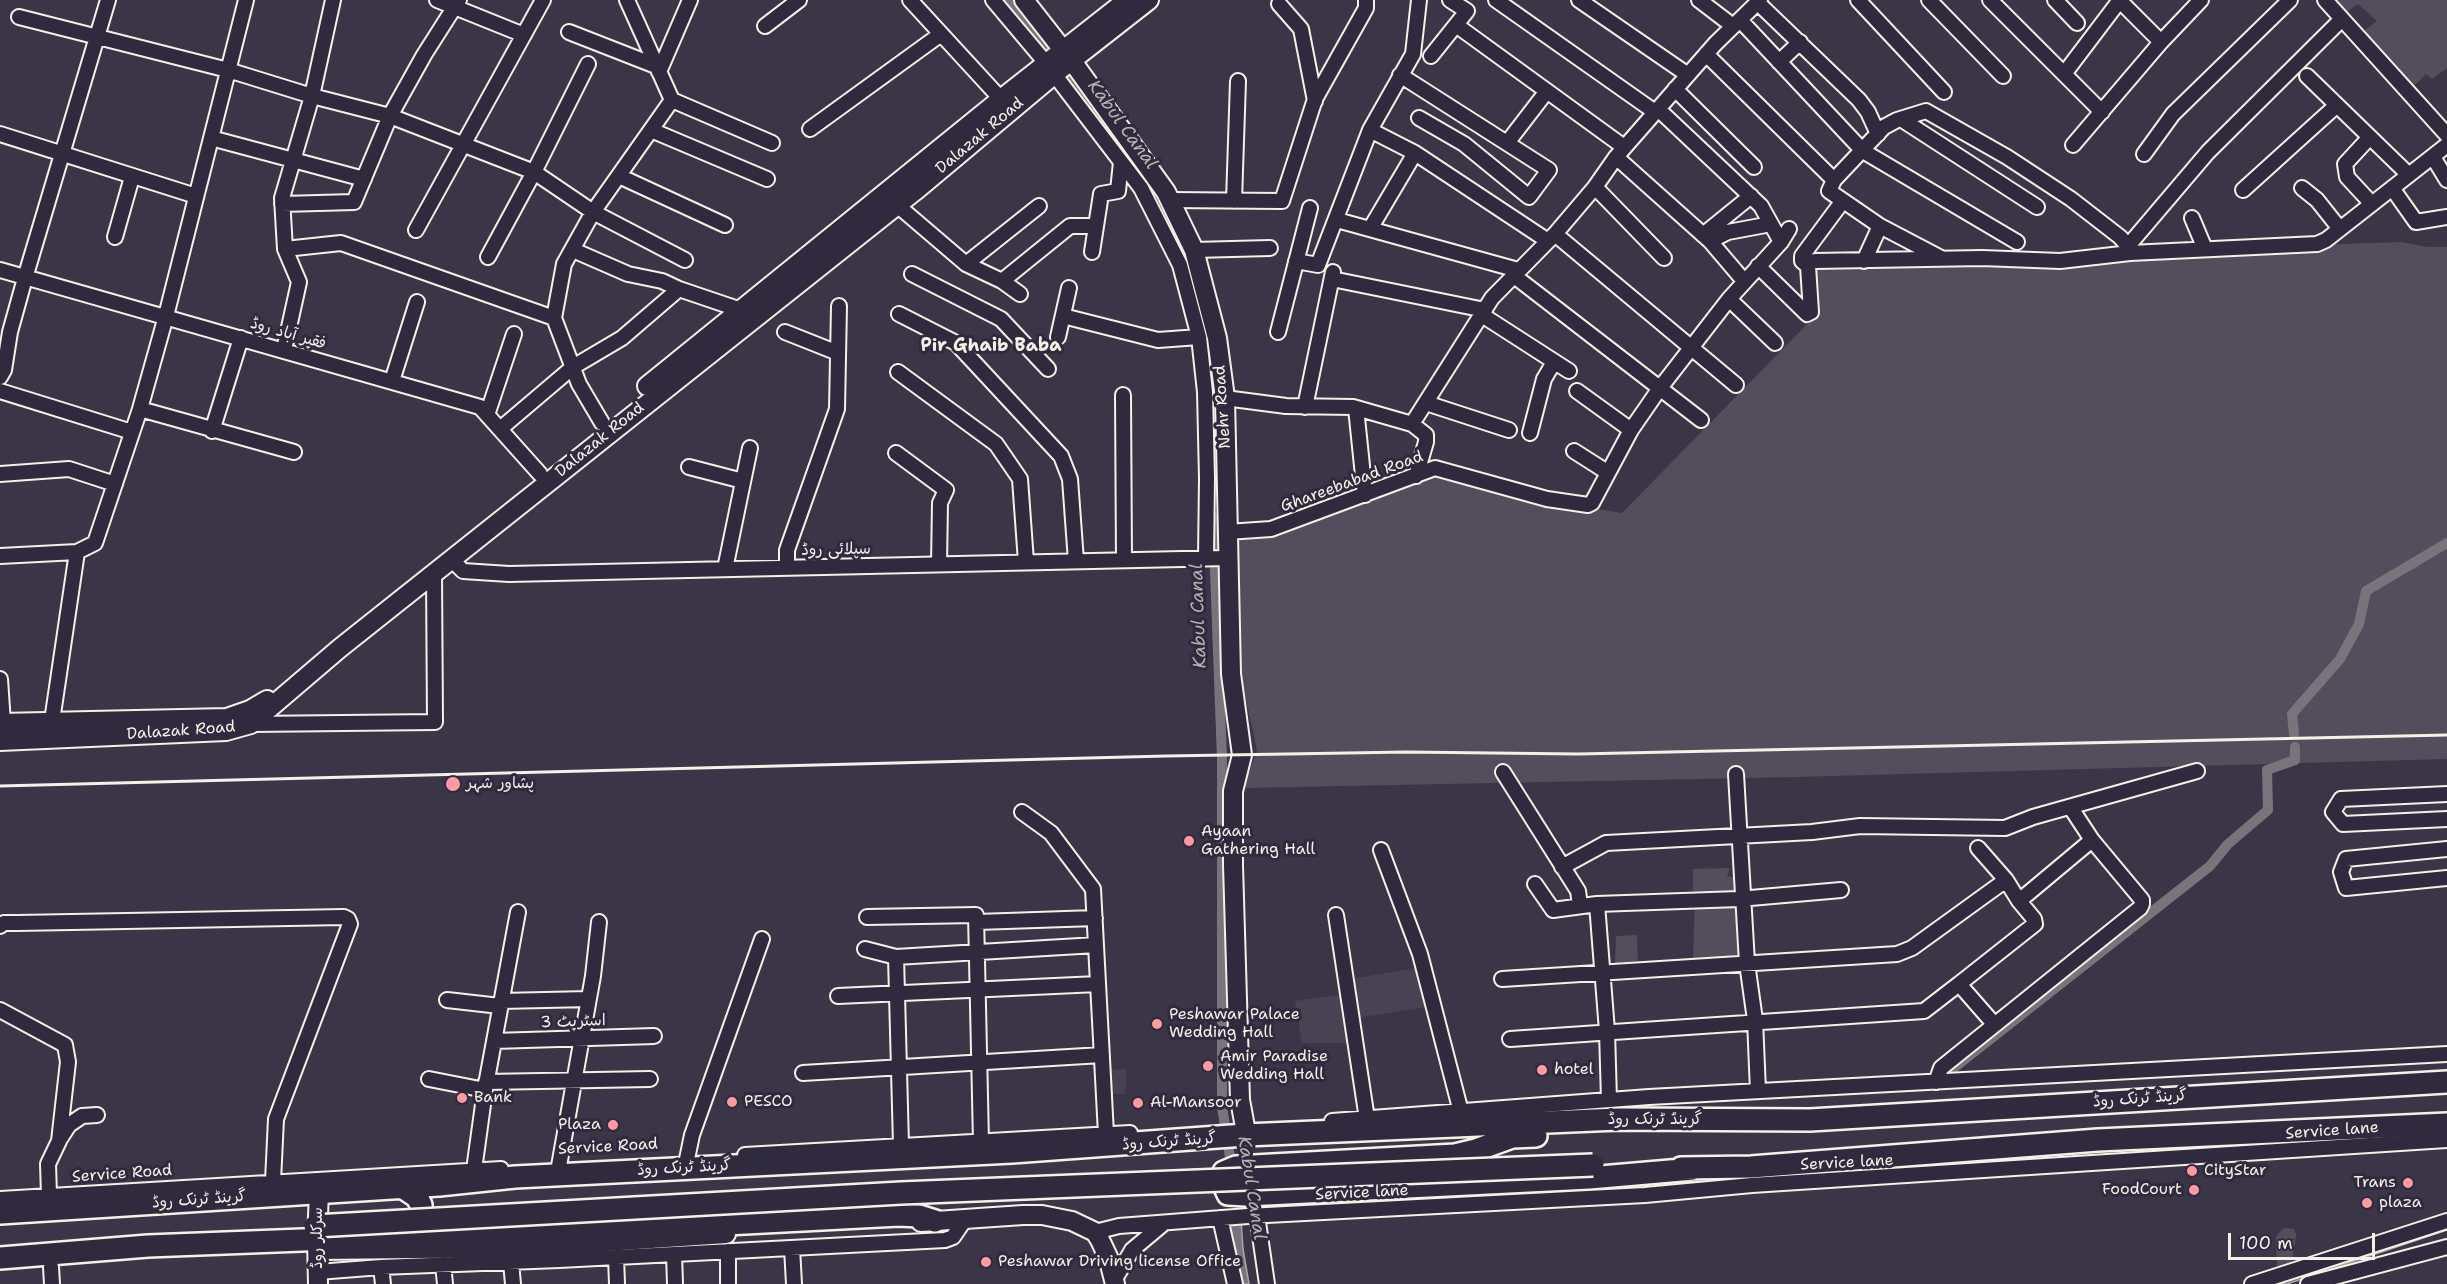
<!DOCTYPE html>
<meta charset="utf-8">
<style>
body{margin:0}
#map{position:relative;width:2447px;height:1284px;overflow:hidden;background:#3b3647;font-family:"Shantell Sans",sans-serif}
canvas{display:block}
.scale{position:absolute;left:2228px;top:1233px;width:147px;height:27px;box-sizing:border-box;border:3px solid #f4f1e8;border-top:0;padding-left:8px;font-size:18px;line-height:21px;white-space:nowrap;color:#f4f1e8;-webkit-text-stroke:4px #2f2a3d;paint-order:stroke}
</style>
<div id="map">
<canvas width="2447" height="1284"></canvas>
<div class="scale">100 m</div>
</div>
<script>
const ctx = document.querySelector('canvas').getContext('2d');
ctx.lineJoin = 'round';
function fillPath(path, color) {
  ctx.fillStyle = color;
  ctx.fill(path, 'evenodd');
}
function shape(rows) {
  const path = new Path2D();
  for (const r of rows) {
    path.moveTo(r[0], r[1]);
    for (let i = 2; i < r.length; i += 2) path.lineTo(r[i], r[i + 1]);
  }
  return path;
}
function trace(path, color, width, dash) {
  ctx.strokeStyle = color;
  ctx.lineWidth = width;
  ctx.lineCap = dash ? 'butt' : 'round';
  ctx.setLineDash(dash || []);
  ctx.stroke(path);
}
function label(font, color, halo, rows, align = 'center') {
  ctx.font = font + ' "Shantell Sans","Playpen Sans Arabic",sans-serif';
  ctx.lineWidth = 6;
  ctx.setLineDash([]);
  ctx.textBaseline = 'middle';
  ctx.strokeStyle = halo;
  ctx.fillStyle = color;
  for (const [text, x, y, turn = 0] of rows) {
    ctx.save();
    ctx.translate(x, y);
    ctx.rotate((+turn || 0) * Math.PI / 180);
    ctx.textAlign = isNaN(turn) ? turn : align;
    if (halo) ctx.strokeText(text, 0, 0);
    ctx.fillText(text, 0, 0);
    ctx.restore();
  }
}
const built = shape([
 [1417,968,1427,1007,1357,1018,1351,979],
 [1346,994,1353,1043,1302,1043,1295,1001],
 [1126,1069,1126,1090,1124,1090,1125,1094,1110,1094,1109,1070]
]);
const green = shape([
 [2328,0,2447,0,2447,68,2432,79,2426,74,2408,92,2357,36,2377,21,2358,4,2340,17],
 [2402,242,2427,247,2447,247,2447,759,1795,777,1244,788,1257,750,1244,690,1238,680,1227,532,1271,529,1435,468,1580,506,1622,513,1815,316,1810,262],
 [1730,868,1727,876,1737,878,1737,892,1693,891,1693,869],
 [1739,899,1747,954,1693,960,1695,900],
 [1637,935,1638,961,1615,964,1616,936],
 [2286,1228,2294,1229,2296,1235,2292,1261,2288,1264,2277,1266,2276,1237,2282,1229]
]);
const water = shape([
 [1241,1220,1243,1249,1249,1284,1240,1284,1226,1221,1241,1220],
 [2447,1220,2447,1230,2287,1284,2261,1284,2447,1220]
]);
const canal = shape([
 [1010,0,1142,178],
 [1213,517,1222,759,1222,1107,1232,1170],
 [2294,734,2292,714,2340,659,2359,624,2366,591,2447,543],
 [1946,1074,2210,866,2228,844,2268,810,2267,770,2295,760,2295,747]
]);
const minor = shape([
 [437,0,524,35],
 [910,0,1001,99],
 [993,0,1046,63],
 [1496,0,1655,112],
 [1579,0,1688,75],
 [1699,0,1733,26],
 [1858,0,1944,92],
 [1929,0,2003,76],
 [1990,0,2102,112],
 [2055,0,2077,23],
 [2119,0,2161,42],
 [2325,0,2447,135],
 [1757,2,1859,100,1868,112,1878,134],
 [1279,4,1301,29,1315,101],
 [19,17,228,70,312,96,390,116,534,172,593,212,685,260],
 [1740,20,1863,151,2017,242],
 [1456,25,1624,147],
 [765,26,799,0],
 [569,32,656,66],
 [1706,54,1834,180],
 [1431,56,1467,11,1450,0],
 [1779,62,1800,42],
 [659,72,690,0],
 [1054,74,1141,188,1180,265,1199,337,1205,392,1207,478,1206,558],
 [2064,74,2120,0],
 [1400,75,1549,170,1529,197,1464,144,1419,118],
 [2307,76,2409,175],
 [1675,89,1754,167],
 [672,100,772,143],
 [1658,109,1761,206,1781,242],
 [1901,119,2037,207],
 [810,129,941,34],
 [651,130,767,179],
 [1370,130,1415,153,1548,241],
 [0,134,196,196],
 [2370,137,2345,164,2347,177,2372,204],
 [211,138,364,179],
 [1507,143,1547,91],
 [2073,145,2161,42,2201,0],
 [2144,154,2173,114,2290,0],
 [1616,157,1710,241,1744,281],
 [2433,157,2447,180],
 [619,176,725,225],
 [1595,187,1664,258],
 [2302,188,2317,200,2340,229],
 [2392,188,2416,222,2447,217],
 [2243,190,2337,105],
 [1170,200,1282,201,1315,99,1366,8,1366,0],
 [1234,201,1238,81],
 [282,204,354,202,390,116,424,55,459,0],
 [897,205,966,264,1002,281,1020,294],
 [2192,218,2205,249],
 [1337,220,1518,270],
 [1370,229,1415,153],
 [416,230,543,0],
 [1555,234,1736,385],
 [1703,235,1751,196],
 [115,237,132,177],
 [1710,241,1728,232,1771,224],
 [2128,246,2208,152,2342,19],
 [285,249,341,243,554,318],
 [573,250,628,274,662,281,679,289,741,310],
 [1194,250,1270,248],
 [1092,252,1101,194,1118,191,1121,162],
 [488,257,534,172,588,64],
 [1941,258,1880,226,1829,191,1834,180,1884,127,1897,120,1926,111,2007,157,2071,199,2120,237,2128,246,2130,253],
 [1296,261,1318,265,1370,130,1413,54,1419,0],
 [1864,261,1880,226],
 [966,264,1039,206],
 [1758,266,1807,314,1811,312,1808,266,1810,262,1815,261,1982,258,2060,261,2130,253,2317,244,2326,240,2447,145],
 [1808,266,1802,261,1802,256,1842,202],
 [0,270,480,407,540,474],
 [912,274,1001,319,1048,369],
 [1513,275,1701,420],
 [1332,279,1485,310],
 [1002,281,1070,226,1096,226],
 [1729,299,1775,343],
 [899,314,956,343,1061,456,1070,479,1076,561],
 [1482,315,1569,371],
 [1063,316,1158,340,1199,337],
 [785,332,838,353],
 [1278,332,1310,208],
 [1058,337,1069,288],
 [284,350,299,282,285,249,282,198,312,96,333,0],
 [898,372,996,444,1020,479,1026,562],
 [0,377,4,370,10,332,25,278,108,0],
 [392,381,417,302],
 [0,391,132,432],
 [1577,391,1631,430],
 [1123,395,1124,560],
 [1225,398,1286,406,1353,407,1412,424,1426,435,1426,442,1416,476],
 [1426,403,1509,430],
 [1305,407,1333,272],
 [1356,408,1365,495],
 [140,409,294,452],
 [487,415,514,334],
 [602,423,579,384,554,318,564,264,593,212,672,100,627,0],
 [1412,424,1492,298,1555,234,1595,187,1616,157,1715,44,1760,0],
 [500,429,573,367,622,338,679,289],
 [212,431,241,338],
 [1530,433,1544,379,1554,362],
 [1574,451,1607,472],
 [896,453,946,490,940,503,939,564],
 [689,467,743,481],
 [0,474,69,469,115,484],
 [1227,532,1271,529,1435,468,1547,499,1588,505,1592,503,1631,430,1660,388,1729,299,1781,242,1789,229],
 [0,556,77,552,95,543,140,409,166,316,246,0],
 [451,559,463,571,509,574,1227,558],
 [787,567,787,550,837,409,839,306],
 [725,569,750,448],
 [0,679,3,723],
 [52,721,77,552],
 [251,724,435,722,434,574],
 [1503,772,1578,891,1580,905],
 [1736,774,1747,963,1755,1020,1758,1091],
 [2447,794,2341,799,2333,812,2343,824,2447,819],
 [1022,812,1051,833,1093,889,1106,1134],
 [2447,849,2346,859,2341,872,2346,888,2447,878],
 [1381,850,1420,954,1461,1112],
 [1562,867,1606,843,1812,832,1860,826,2005,828,2033,817,2197,771],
 [1535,884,1553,910,1597,904,1739,899,1841,890],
 [2019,901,2092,840],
 [1597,904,1607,1031,1609,1100],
 [1336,915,1367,1119],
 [867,917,976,915,981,1142],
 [977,922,1095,918],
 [0,926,4,923,17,923,344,917,348,919,350,924,276,1119,273,1181],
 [865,949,896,957,1096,945],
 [896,957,901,1145],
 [1502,979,1897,954,1912,948,2006,880],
 [1959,984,2035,924,2034,919,2019,901,2006,880,1978,848],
 [838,996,1098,984],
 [447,1000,500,1006],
 [501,1001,589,999],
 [0,1010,65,1045,68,1062,59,1141,48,1164,49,1195],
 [1510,1039,1924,1011,1959,984,1994,1024],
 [494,1041,654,1036],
 [803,1073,1102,1055],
 [429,1079,485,1090],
 [486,1082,650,1079],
 [1936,1082,1941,1068,2140,908,2142,904,2142,900,2092,840,2071,808],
 [1332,1121,1649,1097,2447,1054],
 [60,1139,69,1125,82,1116,97,1115],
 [745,1155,1130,1133],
 [687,1159,692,1135,762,939],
 [559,1166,593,976,599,922],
 [474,1170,485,1090,518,912],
 [0,1199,501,1169],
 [1257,1215,1267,1284],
 [1220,1218,1235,1284],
 [1095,1232,1119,1226,1248,1216,1645,1195,1752,1185,2447,1140],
 [792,1248,794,1284],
 [674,1254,675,1284],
 [616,1257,617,1284],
 [511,1262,513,1284],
 [443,1264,445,1284],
 [51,1267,52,1284],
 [381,1267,383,1284],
 [318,1272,381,1267,559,1260,945,1240,953,1237,966,1218],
 [1115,1279,1132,1250,1163,1224],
 [728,1284,728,1251],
 [2252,1284,2447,1221],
 [2308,1284,2447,1247]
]);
const major = shape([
 [1024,0,1063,50],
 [1072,61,1166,192,1194,250,1217,338,1225,398,1231,674,1242,755,1233,791,1233,865,1240,1100,1245,1127],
 [647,386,1001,99,1127,0],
 [0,723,227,718,250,710,267,700],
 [0,741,226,731,251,724,340,648,915,191,1057,72,1149,0],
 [921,1222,1023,1215,1042,1215,1072,1221,1095,1232,1100,1240,1108,1257,1115,1284],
 [317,1250,515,1248,726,1234],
 [318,1284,317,1240,319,1192]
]);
const highway = shape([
 [1536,1136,1512,1137,1476,1150,1455,1155,1236,1167,1224,1172,1223,1183,1228,1194,1246,1195,1589,1178,1693,1169],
 [1681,1168,1751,1167,2098,1140,2447,1124],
 [402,1187,417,1197,421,1205,422,1224,416,1235],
 [0,1213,439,1185,515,1177,1012,1152,1245,1135,1618,1119,1810,1120,2447,1082],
 [0,1258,148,1246,379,1237,457,1238,899,1215,919,1216,935,1221]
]);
const rail = shape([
 [0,786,1166,756,1407,752,1578,754,2447,735]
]);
const highwayBridge = shape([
 [315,1226,901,1193,1593,1165]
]);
const markers = [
 [453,784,8,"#ff9aa2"],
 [1189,841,6,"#ff9aa2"],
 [1157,1024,6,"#ff9aa2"],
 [1208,1066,6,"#ff9aa2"],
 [1542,1070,6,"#ff9aa2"],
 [462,1098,6,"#ff9aa2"],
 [732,1102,6,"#ff9aa2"],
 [1138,1103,6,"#ff9aa2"],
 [613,1125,6,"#ff9aa2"],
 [2192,1171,6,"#ff9aa2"],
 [2408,1183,6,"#ff9aa2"],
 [2194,1190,6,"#ff9aa2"],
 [2367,1203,6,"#ff9aa2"],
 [986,1262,6,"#ff9aa2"]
];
const streetNames = [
 ["Dalazak Road",980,136,-40],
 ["فقیر آباد روڈ",288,334,16],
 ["Nehr Road",1223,407,-94],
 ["Dalazak Road",600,440,-39],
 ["Ghareebabad Road",1352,482,-20],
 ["سپلائی روڈ",836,550,-1],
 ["Dalazak Road",181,731,-4],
 ["اسٹریٹ 3",573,1022,-2],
 ["گرینڈ ٹرنک روڈ",2140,1099,-4],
 ["گرینڈ ٹرنک روڈ",1655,1120],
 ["Service lane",2332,1131,-4],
 ["گرینڈ ٹرنک روڈ",1169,1142,-4],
 ["Service Road",608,1147,-3],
 ["Service lane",1847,1163,-3],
 ["گرینڈ ٹرنک روڈ",684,1168,-3],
 ["Service Road",122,1174,-4],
 ["Service lane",1362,1193,-3],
 ["گرینڈ ٹرنک روڈ",199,1200,-4],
 ["سرکلر روڈ",318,1238,-90]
];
const poiNames = [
 ["پشاور شہر",466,784],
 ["Ayaan",1201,832],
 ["Gathering Hall",1201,850],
 ["Peshawar Palace",1169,1015],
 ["Wedding Hall",1169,1033],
 ["Amir Paradise",1220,1057],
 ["Wedding Hall",1220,1075],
 ["hotel",1554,1070],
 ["Bank",474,1098],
 ["PESCO",744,1102],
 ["Al-Mansoor",1150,1103],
 ["Plaza",601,1125,"right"],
 ["CityStar",2204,1171],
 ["Trans",2396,1183,"right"],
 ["FoodCourt",2182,1190,"right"],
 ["plaza",2379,1203],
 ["Peshawar Driving license Office",998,1262]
];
const waterNames = [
 ["Kabul Canal",1122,125,54],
 ["Kabul Canal",1199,616,-92],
 ["Kabul Canal",1251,1188,81]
];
const neighbourhoodNames = [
 ["Pir Ghaib Baba",991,346]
];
fillPath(built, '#484352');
fillPath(green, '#534e5c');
fillPath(water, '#78747b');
trace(water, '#aaa6a7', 1.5);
trace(canal, '#78747b', 10);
trace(minor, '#f4f1e8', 18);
trace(major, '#f4f1e8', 22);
trace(highway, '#f4f1e8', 26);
trace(minor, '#2f2a3d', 14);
trace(major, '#2f2a3d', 18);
trace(highway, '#2f2a3d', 21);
trace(rail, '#f4f1e8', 3);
trace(highwayBridge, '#f4f1e8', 26, []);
trace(highwayBridge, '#2f2a3d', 21);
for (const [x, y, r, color] of markers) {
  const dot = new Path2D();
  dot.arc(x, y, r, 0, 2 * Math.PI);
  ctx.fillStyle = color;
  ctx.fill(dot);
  trace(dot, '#2f2a3d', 2);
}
label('16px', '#f4f1e8', '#2f2a3d', streetNames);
label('16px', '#f4f1e8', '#2f2a3d', poiNames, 'left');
label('italic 18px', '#b6b2b2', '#2f2a3d', waterNames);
label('bold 18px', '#f4f1e8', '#2f2a3d', neighbourhoodNames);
</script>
